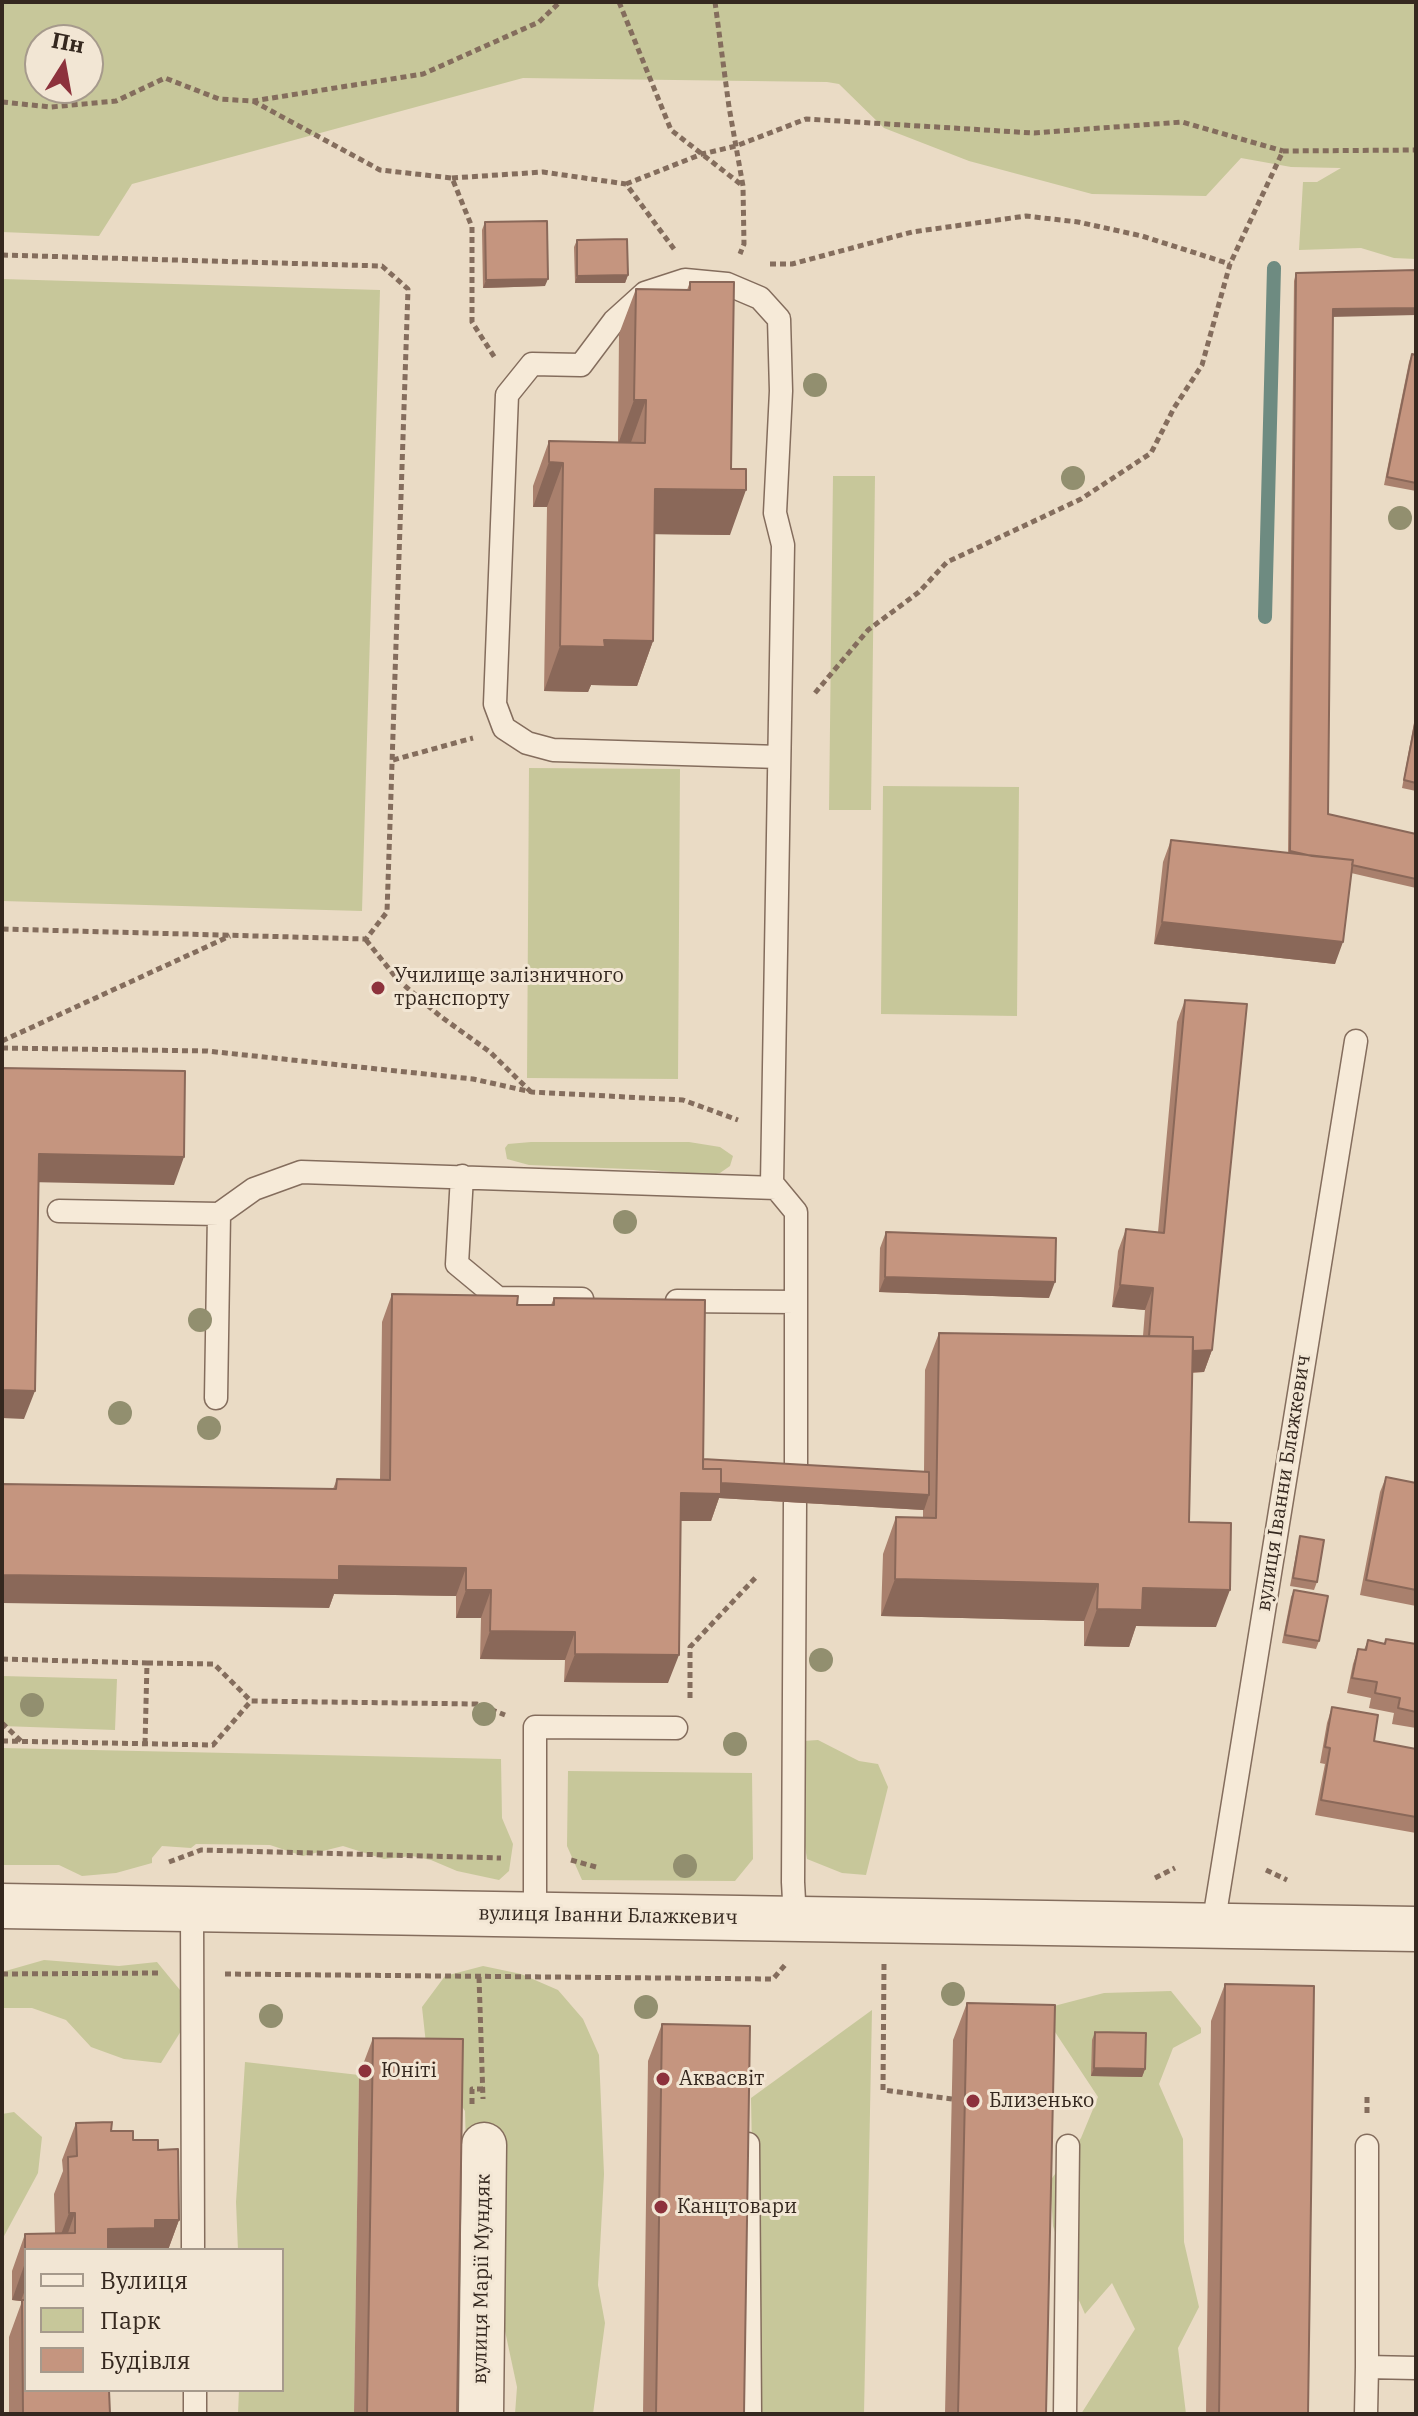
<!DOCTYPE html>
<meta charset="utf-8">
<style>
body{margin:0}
#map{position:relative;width:1418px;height:2416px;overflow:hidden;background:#eadbc5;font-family:"IBM Plex Serif",serif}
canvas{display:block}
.frame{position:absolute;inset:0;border:4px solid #35281f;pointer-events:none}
.legend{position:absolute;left:24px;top:2248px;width:260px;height:144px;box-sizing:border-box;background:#f2e6d4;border:2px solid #a69a8c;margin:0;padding:10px 14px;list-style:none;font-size:24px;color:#35281f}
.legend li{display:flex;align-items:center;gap:16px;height:40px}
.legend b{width:40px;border:2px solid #a69a8c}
.north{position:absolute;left:24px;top:24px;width:80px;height:80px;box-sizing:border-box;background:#f2e6d4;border:2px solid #a69a8c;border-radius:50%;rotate:11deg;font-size:22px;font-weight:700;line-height:32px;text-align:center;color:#35281f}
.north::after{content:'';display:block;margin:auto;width:28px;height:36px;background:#8d323c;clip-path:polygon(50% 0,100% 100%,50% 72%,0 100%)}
</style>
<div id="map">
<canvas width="1418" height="2416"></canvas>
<div class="frame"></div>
<ul class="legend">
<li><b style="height:10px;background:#f6ead8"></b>Вулиця</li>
<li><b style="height:22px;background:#c7c79a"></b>Парк</li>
<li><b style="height:22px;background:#c5957f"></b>Будівля</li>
</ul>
<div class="north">Пн</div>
</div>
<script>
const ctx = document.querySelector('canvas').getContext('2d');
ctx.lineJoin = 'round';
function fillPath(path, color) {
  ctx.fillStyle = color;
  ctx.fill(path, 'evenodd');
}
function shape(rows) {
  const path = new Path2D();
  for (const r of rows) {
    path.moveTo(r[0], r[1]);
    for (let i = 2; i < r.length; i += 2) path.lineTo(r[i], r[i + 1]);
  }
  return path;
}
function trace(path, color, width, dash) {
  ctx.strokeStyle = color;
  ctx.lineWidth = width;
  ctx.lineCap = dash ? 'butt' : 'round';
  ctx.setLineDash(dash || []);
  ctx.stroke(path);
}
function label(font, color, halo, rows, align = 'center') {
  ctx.font = font + ' "IBM Plex Serif",serif';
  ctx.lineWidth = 6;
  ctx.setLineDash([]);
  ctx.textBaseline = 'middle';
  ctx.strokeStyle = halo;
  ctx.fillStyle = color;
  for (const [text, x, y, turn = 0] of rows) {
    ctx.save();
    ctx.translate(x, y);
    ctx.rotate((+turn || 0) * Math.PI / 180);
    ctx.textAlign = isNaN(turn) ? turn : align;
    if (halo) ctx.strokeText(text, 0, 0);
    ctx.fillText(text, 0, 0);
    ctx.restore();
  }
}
const green = shape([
 [2,2,1416,2,1416,259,1394,258,1361,248,1299,250,1303,182,1317,182,1341,168,1291,167,1241,158,1206,196,1092,194,969,161,884,128,839,84,827,82,523,78,132,184,99,236,2,232],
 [40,40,88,40,88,88,40,88],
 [2,279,380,290,362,911,2,901],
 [833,476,875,476,871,810,829,810],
 [529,768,680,769,678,1079,527,1078],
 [883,786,1019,787,1017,1016,881,1014],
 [531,1142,689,1142,720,1147,733,1156,730,1166,720,1173,707,1176,653,1170,529,1165,507,1159,505,1148,508,1144],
 [2,1676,117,1679,115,1730,2,1726],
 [818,1740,859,1761,878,1764,888,1787,866,1875,842,1873,807,1859,802,1827,806,1784,798,1760,803,1741],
 [2,1748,501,1759,502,1818,513,1844,509,1871,499,1880,457,1871,431,1860,412,1856,384,1859,343,1846,303,1856,270,1845,196,1844,191,1848,162,1846,152,1858,152,1863,116,1873,82,1876,59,1865,2,1865],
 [568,1771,752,1773,753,1859,735,1881,582,1880,567,1846],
 [44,1960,119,1966,157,1962,180,1990,181,2031,161,2063,124,2059,91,2047,66,2020,32,2008,2,2008,2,1972],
 [483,1966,521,1974,558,1990,583,2019,599,2055,604,2174,598,2285,605,2323,593,2414,515,2414,517,2387,466,2149,465,2111,444,2079,426,2044,422,2007,445,1976],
 [1171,1991,1201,2028,1201,2033,1173,2048,1159,2084,1183,2139,1184,2242,1199,2307,1178,2348,1186,2414,1081,2414,1135,2329,1112,2283,1085,2314,1071,2282,1053,2226,1050,2181,1081,2138,1098,2097,1055,2032,1054,2006,1104,1993],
 [872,2010,864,2414,757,2414,751,2098],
 [245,2062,359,2075,354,2414,238,2414,239,2390,282,2390,282,2250,238,2250,236,2202],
 [14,2112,42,2137,38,2173,3,2238,2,2252,2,2114]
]);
const stream = shape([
 [1265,617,1274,268]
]);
const path = shape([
 [619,2,671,130,743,186],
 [715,2,729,107,743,186,744,244,740,254],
 [253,101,380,170,452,178,472,227,472,322,495,358],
 [2,102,51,107,116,101,165,78,219,99,253,101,423,74,539,22,560,2],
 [452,178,543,172,626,184,674,249],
 [626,184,702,154,736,146,806,119,1034,133,1182,122,1283,151],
 [2,255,382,266,408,289,387,912,366,939,2,929],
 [770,264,792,264,912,232,1026,216,1078,222,1142,236,1230,264],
 [815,693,868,630,919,592,947,562,1081,499,1151,453,1174,408,1202,365,1230,264,1283,151,1416,150],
 [393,760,473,738],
 [366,940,398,980,440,1016,490,1052,531,1092],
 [2,1041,230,936],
 [2,1048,207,1051,473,1079,532,1092,683,1100,738,1120],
 [2,1659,147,1663,145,1745],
 [147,1663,214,1664,251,1701,477,1704,505,1715],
 [690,1698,690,1647,758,1575],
 [2,1723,21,1741],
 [2,1741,213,1745,251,1701],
 [571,1860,596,1867],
 [169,1862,201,1850,501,1858],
 [1266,1870,1287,1880],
 [1155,1878,1175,1868],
 [884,1964,883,2090,952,2099],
 [2,1974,160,1973],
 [225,1974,773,1979,785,1965],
 [479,1977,483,2099],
 [472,2104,472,2089,483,2089],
 [1367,2113,1367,2094]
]);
const lane = shape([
 [779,757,553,750,527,743,504,728,495,704,507,395,532,364,581,365,614,321,645,293,685,280,727,284,760,298,779,319,781,391,775,513,783,545,772,1183,796,1212,796,1480],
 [462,1176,457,1264,498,1298,582,1299],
 [59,1211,219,1214,254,1189,301,1172,776,1188],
 [677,1301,795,1302],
 [216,1398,219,1214],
 [192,1909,193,2250],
 [535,1915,535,1727,676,1728],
 [795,1919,793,1882,795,1503],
 [1213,1926,1356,1041],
 [748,2144,750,2414],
 [1367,2146,1367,2367,1416,2368],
 [195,2390,195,2414],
 [1065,2414,1068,2146],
 [1366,2414,1367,2367]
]);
const street = shape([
 [2,1906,1416,1929],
 [481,2414,484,2145]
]);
const trees = [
 [815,385],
 [1073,478],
 [1400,518],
 [625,1222],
 [200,1320],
 [120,1413],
 [209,1428],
 [821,1660],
 [32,1705],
 [484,1714],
 [735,1744],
 [685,1866],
 [953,1994],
 [646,2007],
 [271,2016]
];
const wall = shape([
 [485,222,545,286,483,288,482,230],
 [577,240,628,275,625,283,575,283,574,247],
 [1296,273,1333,317,1328,814,1416,834,1416,888,1351,873,1335,964,1154,944,1163,862,1171,840,1288,853,1294,281],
 [690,282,730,535,655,534,653,641,637,686,591,685,588,692,544,691,547,507,533,507,533,486,549,441,618,442,619,334,636,289,687,290],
 [1412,354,1416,355,1416,491,1384,485,1409,362],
 [1416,712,1416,791,1402,788],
 [1185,1000,1212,1350,1204,1372,1192,1373,1189,1522,1216,1627,1136,1626,1129,1647,1084,1646,1084,1621,881,1616,883,1554,896,1517,923,1518,923,1510,719,1498,711,1521,680,1521,668,1683,564,1682,565,1660,480,1659,481,1618,456,1618,456,1596,334,1594,329,1608,333,1489,337,1479,380,1480,382,1322,392,1294,517,1305,551,1305,554,1298,703,1459,924,1472,925,1370,939,1333,1143,1336,1145,1310,1112,1307,1118,1251,1126,1229,1158,1232,1177,1022],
 [886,1232,1049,1298,879,1292,880,1248],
 [1386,1477,1416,1483,1416,1606,1360,1595,1380,1492],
 [1300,1536,1317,1582,1314,1590,1290,1586,1298,1544],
 [1294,1590,1319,1641,1316,1649,1282,1643,1291,1597],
 [1386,1639,1416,1644,1416,1728,1392,1724,1394,1713,1369,1708,1371,1698,1347,1693,1353,1664,1358,1649,1364,1650,1368,1640,1384,1644],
 [1332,1707,1374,1741,1416,1749,1416,1833,1315,1815,1325,1764,1320,1763,1327,1723],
 [1225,1984,1308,2414,1206,2414,1211,2021],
 [967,2003,1046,2414,945,2414,953,2040],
 [662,2024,744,2414,643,2414,648,2061],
 [1095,2032,1145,2069,1142,2077,1091,2076,1092,2040],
 [373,2038,457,2414,354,2414,359,2075],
 [76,2123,111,2131,158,2150,179,2220,168,2250,26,2250,26,2390,110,2414,9,2414,9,2337,21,2304,21,2301,12,2300,12,2271,25,2234,55,2233,54,2194,63,2171,62,2160]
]);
const shadedWall = shape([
 [628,275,625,283,575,283,577,276],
 [548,279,545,286,483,288,486,280],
 [1416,308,1416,315,1331,317,1333,309],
 [634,400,646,400,630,445,618,444],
 [549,462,563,463,547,507,533,507],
 [655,489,746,490,730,535,639,534],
 [604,640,653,641,637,686,591,685,588,692,544,691,560,646],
 [1162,922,1343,942,1335,964,1154,944],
 [39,1154,184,1157,174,1185,28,1182],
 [885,1277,1055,1282,1049,1298,879,1292],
 [1120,1285,1153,1288,1145,1310,1112,1307],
 [1212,1350,1204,1372,1140,1373,1148,1351],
 [2,1390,35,1391,24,1419,2,1418],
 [698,1482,929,1495,924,1510,719,1498,711,1521,671,1521,681,1493],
 [339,1566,466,1568,456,1596,334,1594,329,1608,2,1603,2,1575],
 [895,1579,1098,1584,1084,1621,881,1616],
 [1143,1588,1230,1590,1216,1627,1136,1626,1129,1647,1084,1646,1097,1609],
 [466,1590,491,1590,481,1618,456,1618],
 [490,1631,575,1632,565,1660,480,1659],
 [575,1654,679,1655,668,1683,564,1682],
 [1094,2068,1145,2069,1142,2077,1091,2076],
 [69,2213,75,2213,62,2250,55,2250],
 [155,2220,179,2220,168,2250,100,2250,108,2229],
 [25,2263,26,2287,21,2301,12,2300]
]);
const building = shape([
 [547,221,548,279,486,280,485,222,547,221],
 [627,239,628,275,577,276,577,240,627,239],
 [1416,270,1416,308,1333,309,1328,814,1416,834,1416,879,1352,865,1353,860,1312,856,1290,851,1296,273,1416,270],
 [690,282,734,282,731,469,746,469,746,490,655,489,653,641,604,640,605,647,560,646,563,463,549,462,549,441,645,443,646,400,634,400,636,289,690,290,690,282],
 [1412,354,1416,355,1416,483,1387,477,1412,354],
 [1416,719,1416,783,1404,780,1416,719],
 [1171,840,1353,860,1343,942,1162,922,1171,840],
 [1185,1000,1247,1004,1212,1350,1193,1351,1193,1337,1149,1336,1153,1288,1120,1285,1126,1229,1164,1233,1185,1000],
 [2,1068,185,1071,184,1157,39,1154,35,1391,2,1390,2,1068],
 [886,1232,1056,1238,1055,1282,885,1277,886,1232],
 [392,1294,518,1296,517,1305,554,1305,554,1298,705,1300,703,1469,721,1469,721,1494,681,1493,679,1655,575,1654,575,1632,490,1631,491,1590,466,1590,466,1568,339,1566,339,1580,2,1575,2,1484,336,1489,337,1479,390,1480,392,1294],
 [939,1333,1193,1337,1189,1522,1231,1523,1230,1590,1143,1588,1142,1610,1097,1609,1098,1584,895,1579,896,1517,936,1518,939,1333],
 [703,1459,929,1472,929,1495,721,1483,721,1469,703,1469,703,1459],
 [1386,1477,1416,1483,1416,1590,1366,1580,1386,1477],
 [1300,1536,1324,1540,1317,1582,1293,1578,1300,1536],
 [1294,1590,1328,1596,1319,1641,1285,1635,1294,1590],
 [1386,1639,1416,1644,1416,1712,1398,1708,1400,1698,1375,1693,1377,1682,1352,1678,1358,1649,1366,1650,1368,1640,1385,1644,1386,1639],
 [1332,1707,1378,1715,1374,1741,1416,1749,1416,1817,1321,1800,1330,1748,1325,1747,1332,1707],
 [1225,1984,1314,1986,1308,2414,1219,2414,1225,1984],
 [967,2003,1055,2005,1046,2414,958,2414,967,2003],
 [662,2024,750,2026,744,2414,656,2414,662,2024],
 [1095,2032,1146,2033,1145,2069,1094,2068,1095,2032],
 [373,2038,463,2039,457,2414,367,2414,373,2038],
 [112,2122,111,2131,133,2131,133,2140,158,2140,158,2150,178,2149,179,2220,155,2220,155,2228,108,2229,108,2250,26,2250,25,2263,25,2234,75,2233,75,2213,69,2213,68,2157,77,2156,76,2123,112,2122],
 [22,2300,26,2300,26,2390,109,2390,110,2414,23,2414,22,2300]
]);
const markers = [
 [378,988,8,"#8d323c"],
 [365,2071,8,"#8d323c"],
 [663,2079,8,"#8d323c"],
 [973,2101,8,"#8d323c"],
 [661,2207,8,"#8d323c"]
];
const poiNames = [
 ["Училище залізничного",394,976],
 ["транспорту",394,999],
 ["Юніті",381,2071],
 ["Аквасвіт",679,2079],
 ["Близенько",989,2101],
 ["Канцтовари",677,2207]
];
const streetNames = [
 ["вулиця Іванни Блажкевич",1284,1483,-81],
 ["вулиця Іванни Блажкевич",608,1916,1],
 ["вулиця Марії Мундяк",482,2279,-89]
];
fillPath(green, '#c7c79a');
trace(stream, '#6e8b81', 14);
trace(lane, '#846d5d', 25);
trace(street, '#846d5d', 47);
trace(path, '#846d5d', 5, [6, 4]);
trace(lane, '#f6ead8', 22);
trace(street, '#f6ead8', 44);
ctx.fillStyle = '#928f6f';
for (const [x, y] of trees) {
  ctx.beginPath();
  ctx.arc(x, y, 12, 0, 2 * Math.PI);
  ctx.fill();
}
fillPath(wall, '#a9806d');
fillPath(shadedWall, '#8a6859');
fillPath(building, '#c5957f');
trace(building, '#8a6859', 2);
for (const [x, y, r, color] of markers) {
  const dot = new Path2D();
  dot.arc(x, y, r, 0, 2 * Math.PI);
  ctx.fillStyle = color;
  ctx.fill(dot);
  trace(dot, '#f2e6d4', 3);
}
label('20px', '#35281f', '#f2e6d4', poiNames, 'left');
label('20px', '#35281f', '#f2e6d4', streetNames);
</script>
